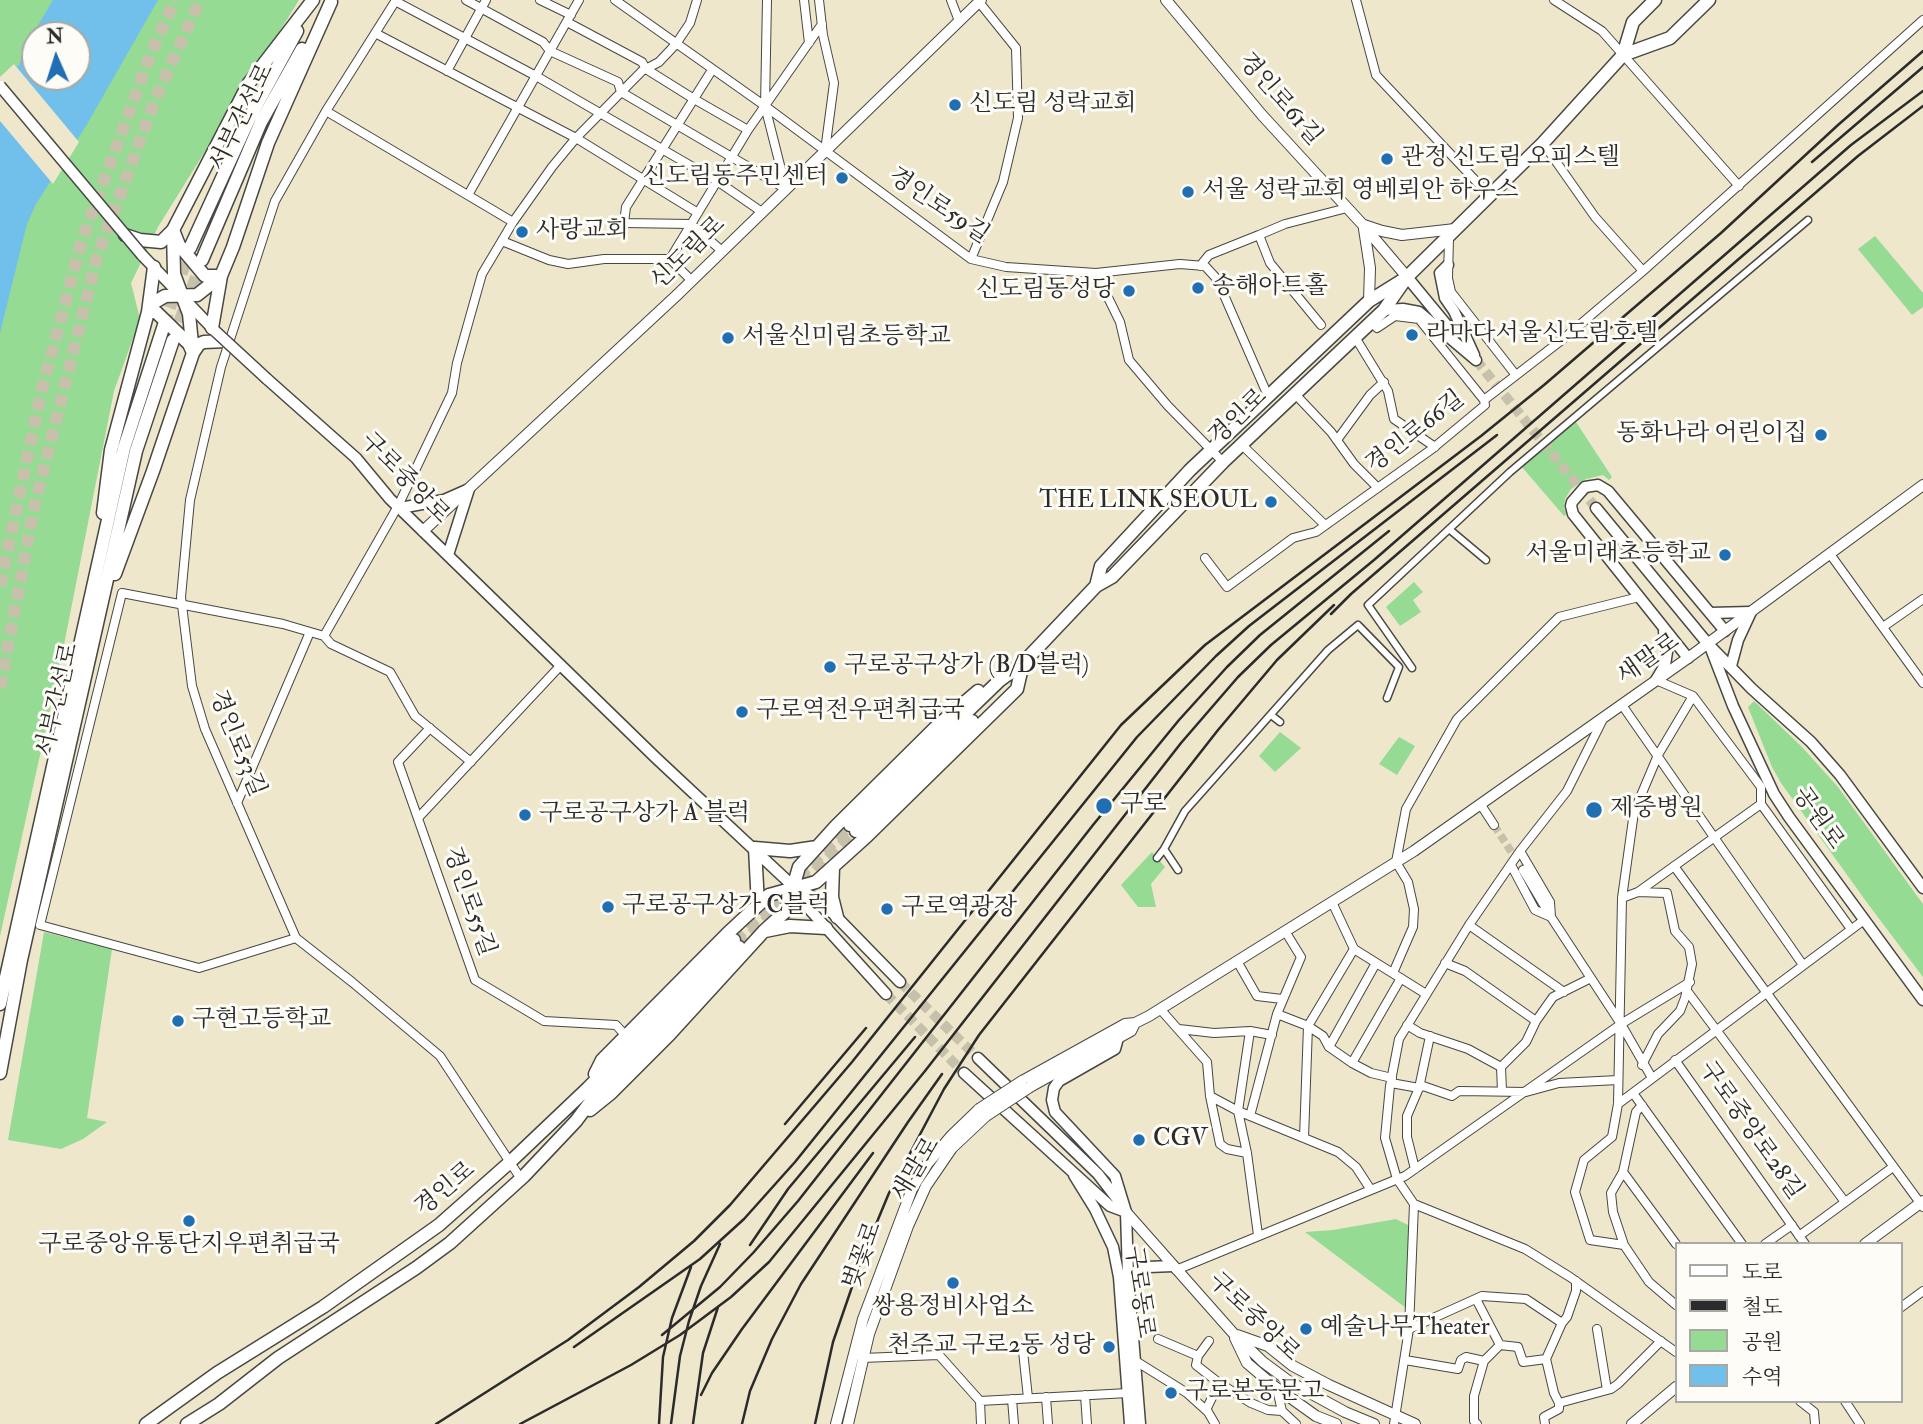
<!DOCTYPE html>
<meta charset="utf-8">
<style>
body{margin:0}
#map{position:relative;width:1923px;height:1424px;overflow:hidden;background:#eee7cb;font-family:"IM FELL Double Pica","Noto Serif KR",serif}
canvas{display:block}
.legend{position:absolute;left:1675px;top:1242px;width:228px;height:161px;box-sizing:border-box;background:#fdfcf7;border:2px solid #a9a8a5;margin:0;padding:9px 12px;list-style:none;font-size:21px;color:#2b2b2b}
.legend li{display:flex;align-items:center;gap:14px;height:35px}
.legend b{width:35px;border:2px solid #a9a8a5}
.north{position:absolute;left:21px;top:21px;width:70px;height:70px;box-sizing:border-box;background:#fdfcf7;border:2px solid #a9a8a5;border-radius:50%;rotate:357deg;font-size:19px;font-weight:700;line-height:28px;text-align:center;color:#2b2b2b}
.north::after{content:'';display:block;margin:auto;width:24px;height:32px;background:#1f6fb2;clip-path:polygon(50% 0,100% 100%,50% 72%,0 100%)}
</style>
<div id="map">
<canvas width="1923" height="1424"></canvas>
<ul class="legend">
<li><b style="height:9px;background:#fff"></b>도로</li>
<li><b style="height:9px;background:#2b2b2b"></b>철도</li>
<li><b style="height:19px;background:#95db94"></b>공원</li>
<li><b style="height:19px;background:#70c0eb"></b>수역</li>
</ul>
<div class="north">N</div>
</div>
<script>
const ctx = document.querySelector('canvas').getContext('2d');
ctx.lineJoin = 'round';
function fillPath(path, color) {
  ctx.fillStyle = color;
  ctx.fill(path, 'evenodd');
}
function shape(rows) {
  const path = new Path2D();
  for (const r of rows) {
    path.moveTo(r[0], r[1]);
    for (let i = 2; i < r.length; i += 2) path.lineTo(r[i], r[i + 1]);
  }
  return path;
}
function trace(path, color, width, dash) {
  ctx.strokeStyle = color;
  ctx.lineWidth = width;
  ctx.lineCap = dash ? 'butt' : 'round';
  ctx.setLineDash(dash || []);
  ctx.stroke(path);
}
function label(font, color, halo, rows, align = 'center') {
  ctx.font = font + ' "IM FELL Double Pica","Noto Serif KR",serif';
  ctx.lineWidth = 6;
  ctx.setLineDash([]);
  ctx.textBaseline = 'middle';
  ctx.strokeStyle = halo;
  ctx.fillStyle = color;
  for (const [text, x, y, turn = 0] of rows) {
    ctx.save();
    ctx.translate(x, y);
    ctx.rotate((+turn || 0) * Math.PI / 180);
    ctx.textAlign = isNaN(turn) ? turn : align;
    if (halo) ctx.strokeText(text, 0, 0);
    ctx.fillText(text, 0, 0);
    ctx.restore();
  }
}
const green = shape([
 [0,0,299,0,158,227,131,283,140,319,114,391,61,660,0,936],
 [35,35,77,35,77,77,35,77],
 [1875,236,1923,293,1923,307,1912,315,1858,249],
 [1574,419,1612,477,1609,480,1603,475,1586,479,1571,489,1565,499,1564,508,1567,514,1564,516,1521,466],
 [1414,582,1423,592,1413,600,1421,612,1400,626,1386,607],
 [1754,701,1802,747,1838,787,1923,904,1923,977,1868,904,1781,783,1772,767,1748,707],
 [1280,732,1301,748,1275,772,1259,756],
 [1399,737,1415,746,1397,775,1379,764],
 [1152,852,1165,867,1151,884,1156,907,1138,907,1121,885],
 [44,932,112,949,87,1118,107,1122,83,1139,61,1149,8,1140],
 [1396,1219,1410,1226,1406,1308,1305,1232,1333,1230]
]);
const water = shape([
 [53,0,158,0,86,126,36,204,27,224,0,333,0,82,19,65,27,44],
 [35,35,77,35,77,77,35,77]
]);
const pier = shape([
 [14,64,79,142,53,184,0,121,0,77]
]);
const minorTunnel = shape([
 [1494,825,1523,870]
]);
const secondaryTunnel = shape([
 [1476,360,1596,508],
 [900,982,978,1058],
 [886,994,964,1073]
]);
const primaryTunnel = shape([
 [164,325,190,249],
 [173,339,202,261],
 [734,940,850,825],
 [739,947,856,831]
]);
const trunkTunnel = shape([
 [0,586,42,389,82,240,151,53,175,0],
 [0,688,34,508,97,257,155,100,200,0]
]);
const pedestrian = shape([
 [1449,529,1486,560],
 [1412,668,1368,605,1510,472,1808,220],
 [1271,715,1280,722],
 [1157,858,1164,849],
 [1178,870,1164,849,1185,811,1328,650,1358,625,1399,667,1387,698]
]);
const minor = shape([
 [396,0,326,111,275,201,221,367,190,500,181,597,192,686,205,729,296,938,352,982,440,1056,521,1179],
 [466,0,543,42,550,51,618,82,621,92,786,189],
 [540,0,571,15],
 [615,0,765,106,971,259,1006,267,1096,273,1120,322,1129,360,1168,406,1223,462],
 [767,0,765,106,786,189],
 [804,0,809,43],
 [819,0,823,35,834,83,825,151],
 [951,0,959,21],
 [1356,0,1376,75,1490,196],
 [1554,0,1602,31,1739,186],
 [395,1,536,76,717,181,762,212],
 [567,22,642,62,646,69,694,99,748,130],
 [375,33,576,138,698,213],
 [712,70,626,207,624,223,691,224,722,251],
 [447,71,486,0],
 [326,111,513,222],
 [1543,143,1595,217,1643,271],
 [468,195,579,0],
 [1259,235,1285,224,1347,208],
 [1449,238,1448,278,1451,292,1515,374],
 [502,241,549,260,568,264,604,259,670,259,692,281],
 [670,259,748,130,822,24],
 [971,259,1003,182,1018,118,1016,48,979,2],
 [1200,266,1209,255,1259,235,1270,263,1321,325],
 [1096,273,1180,264,1205,266,1217,279,1268,396],
 [1371,322,1377,328,1395,316,1419,319,1484,400],
 [1355,337,1388,391,1394,419,1435,447],
 [1295,394,1331,432,1354,464,1378,488],
 [1337,440,1370,395,1384,382],
 [1243,446,1325,525],
 [1830,554,1923,683],
 [1205,558,1227,587,1293,538,1316,532,1432,449,1485,405,1484,400,1563,339,1643,271,1923,20],
 [1883,627,1923,599],
 [1656,680,1693,696,1761,787,1761,804,1851,929],
 [1622,705,1803,965],
 [430,728,398,762,475,980,544,1021,616,1025,626,1036],
 [471,762,415,716,390,672,331,644,324,636,398,506,452,393,457,363,482,274,513,222,552,167,576,138,642,71,659,62,676,44,690,23,697,0],
 [237,803,310,632],
 [1481,805,1494,825],
 [418,818,561,665],
 [1511,865,1535,910,1551,917,1550,902,1520,851],
 [1674,866,1923,1207],
 [1523,870,1551,917,1621,1024,1652,1078],
 [1638,892,1667,893,1675,931,1689,947,1692,964,1685,998,1680,1011,1658,1034,1642,1065],
 [1622,898,1638,892,1761,804],
 [1332,902,1354,949,1426,994],
 [1469,925,1564,992],
 [296,938,199,968,40,925,122,593,283,624,324,636],
 [1354,949,1308,1026,1323,1036,1329,1047,1352,1063,1371,1073,1392,1078],
 [1237,961,1257,996,1282,999],
 [1445,963,1465,971,1536,1021],
 [1393,973,1413,927,1414,909,1408,882,1396,862,1406,809,1457,719,1559,617,1639,597],
 [1687,991,1845,1202],
 [1161,1010,1207,1062,1210,1096,1220,1144,1227,1149,1247,1153],
 [1277,1014,1308,1026,1304,1138],
 [1407,1025,1420,1033,1468,1049,1501,1067,1526,1042,1536,1021,1553,997,1591,978],
 [1179,1029,1214,1033,1250,1031,1272,1035],
 [1250,1031,1238,1111,1247,1153,1258,1235],
 [1329,1047,1376,963],
 [1675,1060,1805,1244],
 [1352,1063,1401,978],
 [1501,1067,1502,1091],
 [1391,1083,1419,1088,1423,1086,1452,1096,1459,1091,1526,1092,1559,1083,1618,1080],
 [1633,1093,1742,1244],
 [1210,1096,1238,1111,1338,1152,1356,1167,1371,1190],
 [1618,1104,1864,920],
 [1250,1116,1277,1014,1301,957,1285,931],
 [1415,1169,1407,1137,1407,1116,1419,1088,1430,1036],
 [1623,1172,1676,1244],
 [1414,1204,1525,1249,1570,1277,1676,1352],
 [1799,1236,1893,1167],
 [1765,1244,1792,1225],
 [1624,1245,1613,1212,1611,1193,1623,1172,1636,1112,1642,1105],
 [1176,1270,1405,1176,1621,1024,1690,982],
 [1476,1299,1500,1345,1518,1347,1523,1362,1546,1359],
 [1676,1305,1649,1282,1624,1245,1590,1240,1575,1192,1584,1160,1612,1137,1618,1104,1622,898,1634,812,1658,755,1693,696],
 [1900,1308,1923,1291],
 [1409,1329,1482,1296,1526,1299,1562,1323],
 [1597,1329,1607,1390],
 [1158,1339,1198,1356,1209,1341],
 [1023,1351,1028,1398],
 [1198,1356,1196,1365,1219,1383,1251,1403,1268,1410,1282,1411],
 [862,1358,939,1355,980,1401,981,1424],
 [1134,1360,1187,1393,1208,1412,1215,1424],
 [1405,1360,1458,1369,1461,1360,1466,1357,1484,1361,1500,1345],
 [1277,1389,1282,1411,1296,1424],
 [1085,1395,1087,1424],
 [1046,1397,1048,1424],
 [1012,1399,1014,1424],
 [980,1401,1128,1393],
 [1800,1401,1814,1412,1815,1424],
 [1845,1401,1860,1424],
 [1559,1403,1554,1393,1546,1359,1562,1323,1567,1317,1576,1291,1576,1281],
 [1206,1410,1219,1383],
 [1394,1424,1409,1329,1414,1204,1397,1179,1385,1138,1390,1086,1399,1039,1469,925,1520,851,1567,791,1604,717],
 [1477,1424,1474,1421,1474,1396,1484,1361],
 [1545,1424,1544,1417,1559,1409,1559,1403,1611,1389,1618,1384,1661,1341]
]);
const tertiary = shape([
 [1166,0,1262,115,1363,225,1407,277],
 [1364,225,1382,231,1402,235,1455,229],
 [1364,229,1370,268,1369,301],
 [423,531,677,295,981,0],
 [1022,1081,1125,1024,1135,1023,1149,1016,1414,851,1688,658,1923,485],
 [1030,1087,1131,1031,1135,1023],
 [1126,1212,1233,1333,1263,1362,1290,1382,1345,1412,1374,1424],
 [1865,1244,1923,1201],
 [1237,1335,1268,1346,1293,1366,1329,1385,1415,1424],
 [1235,1338,1247,1363,1274,1386,1316,1416,1336,1424],
 [836,1424,863,1319,912,1189,928,1163,952,1135,979,1109],
 [848,1424,869,1334,908,1226,926,1186,952,1148,986,1116],
 [1632,1424,1676,1387]
]);
const secondary = shape([
 [142,255,215,331],
 [1448,265,1440,273,1445,298,1454,311,1474,355],
 [1407,277,1454,334],
 [1384,310,1403,309,1419,312,1476,360],
 [267,379,356,458,390,499,656,758,794,887,811,911,886,994],
 [400,508,444,500,469,489],
 [1596,508,1708,644,1752,689,1811,742,1840,775,1923,888],
 [448,555,469,489],
 [1710,613,1751,612],
 [1711,649,1733,706,1774,794,1789,817,1923,1000],
 [1688,658,1573,514,1571,506,1572,502,1585,487,1598,485,1608,491,1725,631],
 [1731,666,1738,640,1751,612],
 [1656,680,1665,665,1667,652,1664,631],
 [797,888,822,902,900,982],
 [1118,1038,1115,1049,1059,1081,1054,1088,1052,1100,1055,1112,1115,1176,1126,1212,1128,1275,1140,1424],
 [978,1058,1098,1174,1121,1204],
 [964,1073,1110,1206,1126,1212],
 [1074,1175,1095,1209,1113,1247,1119,1277,1130,1424],
 [1128,1275,1148,1267,1173,1266]
]);
const primary = shape([
 [1623,55,1670,38,1709,0],
 [125,235,140,240,161,242,173,230,179,245,205,276,221,276],
 [190,248,250,117,297,31],
 [202,260,261,122,302,49],
 [221,276,197,295,165,296,155,302,148,312,156,312,189,344,193,353,199,344,204,342,226,341],
 [212,328,221,276,233,247,268,143,331,2],
 [103,513,111,450,148,312,154,267],
 [115,574,153,471,193,353,189,314,174,274,173,230,249,83,313,0],
 [1096,586,1101,566,1190,470,1369,301,1401,281],
 [850,825,999,681,1023,663,1096,586,1112,577,1223,462,1384,310,1407,277,1543,143,1623,55,1633,22,1655,0],
 [856,831,972,721],
 [833,867,832,897,837,917],
 [758,905,755,848,790,851,817,847],
 [765,931,790,926,826,928],
 [0,1004,124,448,164,325],
 [0,1073,21,960,136,451,173,340],
 [595,1074,602,1060,728,933,769,895,816,882,867,836,1017,689,1023,663],
 [590,1110,611,1093,669,1035,764,931,786,911,799,867,836,826,937,726,978,691],
 [146,1424,217,1373,323,1307,439,1225,509,1163,588,1088,734,940],
 [187,1424,219,1404,278,1358,416,1268,450,1243,524,1176,576,1121,600,1089,739,947]
]);
const rail = shape([
 [1812,162,1923,67],
 [1331,614,1351,594,1858,156,1923,106],
 [785,1124,866,1028],
 [750,1245,788,1189,915,1037],
 [662,1335,720,1287,753,1253,798,1201,1093,825,1179,720,1227,667,1260,635,1389,531],
 [574,1347,700,1259,744,1219,795,1162,1137,737,1216,656,1249,626,1497,435],
 [701,1395,712,1373,742,1329,873,1153],
 [436,1424,568,1340,639,1287,694,1241,730,1205,852,1062,1121,725,1205,645,1481,436,1544,385,1721,233,1838,125,1923,51],
 [520,1424,631,1365,680,1335,731,1297,769,1262,925,1071,1181,743,1238,677,1271,645,1374,560,1851,145,1923,91],
 [659,1424,663,1357,672,1318,691,1267],
 [671,1424,680,1356,689,1321,701,1286,720,1244],
 [693,1424,703,1353,718,1307],
 [742,1424,750,1391,772,1339,801,1284,908,1122,942,1074],
 [815,1424,833,1342,862,1258,889,1193,944,1089,979,1035,1218,730,1277,660,1334,605]
]);
const tertiaryBridge = shape([
 [979,1109,1022,1081],
 [986,1116,1030,1087]
]);
const secondaryBridge = shape([
 [0,86,142,255],
 [215,331,267,379]
]);
const markers = [
 [955,105,7,"#1f6fb2"],
 [1387,159,7,"#1f6fb2"],
 [842,178,7,"#1f6fb2"],
 [1188,192,7,"#1f6fb2"],
 [522,232,7,"#1f6fb2"],
 [1198,288,7,"#1f6fb2"],
 [1129,291,7,"#1f6fb2"],
 [1412,335,7,"#1f6fb2"],
 [728,338,7,"#1f6fb2"],
 [1821,435,7,"#1f6fb2"],
 [1271,502,7,"#1f6fb2"],
 [1725,555,7,"#1f6fb2"],
 [830,667,7,"#1f6fb2"],
 [742,712,7,"#1f6fb2"],
 [1104,806,9,"#1f6fb2"],
 [1594,810,9,"#1f6fb2"],
 [525,815,7,"#1f6fb2"],
 [608,907,7,"#1f6fb2"],
 [887,909,7,"#1f6fb2"],
 [178,1021,7,"#1f6fb2"],
 [1139,1140,7,"#1f6fb2"],
 [189,1221,7,"#1f6fb2"],
 [953,1283,7,"#1f6fb2"],
 [1306,1329,7,"#1f6fb2"],
 [1109,1347,7,"#1f6fb2"],
 [1171,1393,7,"#1f6fb2"]
];
const streetNames = [
 ["경인로61길",1279,100,49],
 ["서부간선로",243,118,-64],
 ["경인로59길",938,207,34],
 ["신도림로",689,254,-44],
 ["경인로",1239,418,-44],
 ["경인로66길",1416,433,-38],
 ["구로중앙로",404,479,46],
 ["새말로",1649,660,-35],
 ["서부간선로",59,700,-77],
 ["경인로53길",236,744,68],
 ["공원로",1817,819,55],
 ["경인로55길",468,902,71],
 ["구로중앙로28길",1750,1131,55],
 ["새말로",917,1170,-59],
 ["경인로",446,1190,-40],
 ["벚꽃로",864,1256,-70],
 ["구로동로",1138,1292,82],
 ["구로중앙로",1253,1318,44]
];
const poiNames = [
 ["신도림 성락교회",969,105],
 ["관정 신도림 오피스텔",1401,159],
 ["신도림동주민센터",828,178,"right"],
 ["서울 성락교회 영베뢰안 하우스",1202,192],
 ["사랑교회",536,232],
 ["송해아트홀",1212,288],
 ["신도림동성당",1115,291,"right"],
 ["라마다서울신도림호텔",1426,335],
 ["서울신미림초등학교",742,338],
 ["동화나라 어린이집",1807,435,"right"],
 ["THE LINK SEOUL",1257,502,"right"],
 ["서울미래초등학교",1711,555,"right"],
 ["구로공구상가 (B/D블럭)",844,667],
 ["구로역전우편취급국",756,712],
 ["구로",1120,806],
 ["제중병원",1610,810],
 ["구로공구상가 A 블럭",539,815],
 ["구로공구상가 C블럭",622,907],
 ["구로역광장",901,909],
 ["구현고등학교",192,1021],
 ["CGV",1153,1140],
 ["구로중앙유통단지우편취급국",189,1246,"center"],
 ["쌍용정비사업소",953,1308,"center"],
 ["예술나무Theater",1320,1329],
 ["천주교 구로2동 성당",1095,1347,"right"],
 ["구로본동문고",1185,1393]
];
fillPath(green, '#95db94');
fillPath(water, '#70c0eb');
fillPath(pier, '#eee7cb');
trace(minorTunnel, '#c7c1ab', 8, [8, 4]);
trace(secondaryTunnel, '#c7c1ab', 10, [10, 5]);
trace(primaryTunnel, '#c7c1ab', 12, [12, 6]);
trace(trunkTunnel, '#c7c1ab', 12, [12, 6]);
trace(pedestrian, '#484743', 9);
trace(minor, '#484743', 10);
trace(tertiary, '#484743', 12);
trace(secondary, '#484743', 13);
trace(primary, '#484743', 15);
trace(pedestrian, '#fff', 6);
trace(minor, '#fff', 8);
trace(tertiary, '#fff', 10);
trace(secondary, '#fff', 10);
trace(primary, '#fff', 12);
trace(rail, '#2b2b2b', 2.5);
trace(tertiaryBridge, '#484743', 12, []);
trace(secondaryBridge, '#484743', 13, []);
trace(tertiaryBridge, '#fff', 10);
trace(secondaryBridge, '#fff', 10);
for (const [x, y, r, color] of markers) {
  const dot = new Path2D();
  dot.arc(x, y, r, 0, 2 * Math.PI);
  ctx.fillStyle = color;
  ctx.fill(dot);
  trace(dot, '#fdfcf7', 2.5);
}
label('24px', '#2b2b2b', '#fdfcf7', streetNames);
label('24px', '#2b2b2b', '#fdfcf7', poiNames, 'left');
</script>
